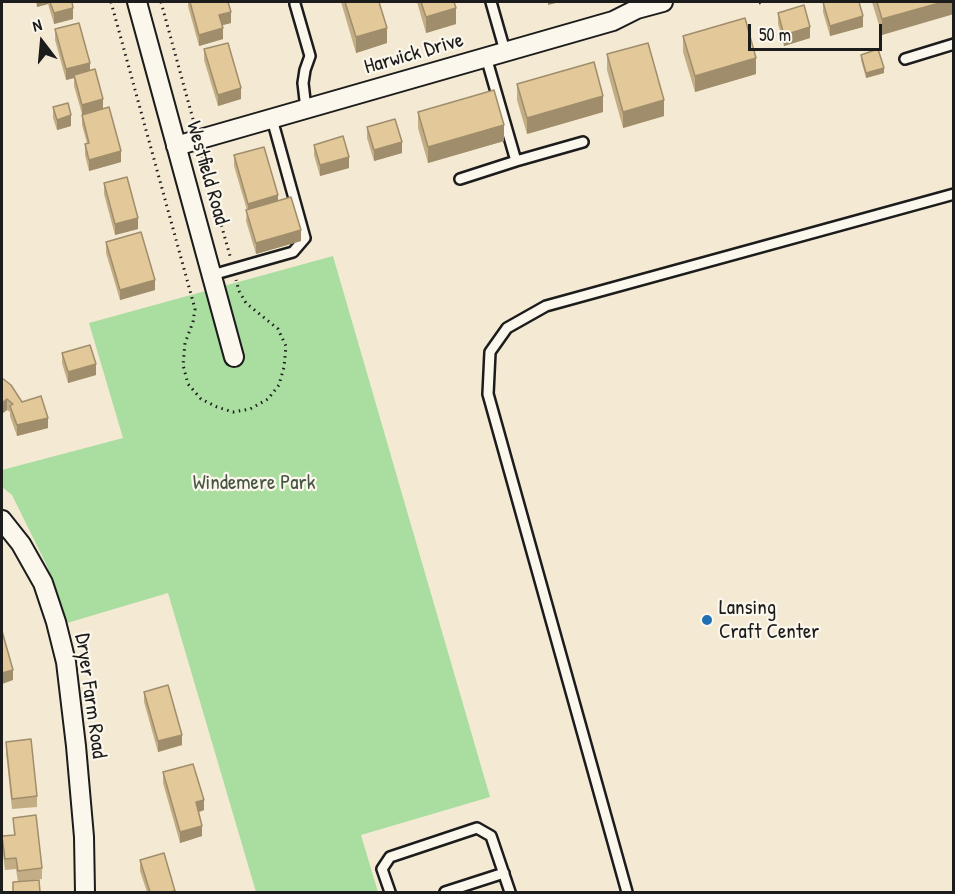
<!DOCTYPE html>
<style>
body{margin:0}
#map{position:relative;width:955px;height:894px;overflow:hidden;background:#f4e9d3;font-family:"Patrick Hand",sans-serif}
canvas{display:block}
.frame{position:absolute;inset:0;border:3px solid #1c1c1c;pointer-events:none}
.north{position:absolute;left:12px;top:12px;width:60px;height:60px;-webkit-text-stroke:4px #fbf7ec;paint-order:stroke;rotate:344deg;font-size:16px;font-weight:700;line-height:24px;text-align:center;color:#1c1c1c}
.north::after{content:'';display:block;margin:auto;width:21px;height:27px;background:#1c1c1c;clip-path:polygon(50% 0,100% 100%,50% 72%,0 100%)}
.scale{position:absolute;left:748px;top:24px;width:134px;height:27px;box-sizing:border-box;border:3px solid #1c1c1c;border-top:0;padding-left:8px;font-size:18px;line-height:21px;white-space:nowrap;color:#1c1c1c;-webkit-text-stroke:4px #fbf7ec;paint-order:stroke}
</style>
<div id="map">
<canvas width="955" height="894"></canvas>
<div class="frame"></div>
<div class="north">N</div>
<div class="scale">50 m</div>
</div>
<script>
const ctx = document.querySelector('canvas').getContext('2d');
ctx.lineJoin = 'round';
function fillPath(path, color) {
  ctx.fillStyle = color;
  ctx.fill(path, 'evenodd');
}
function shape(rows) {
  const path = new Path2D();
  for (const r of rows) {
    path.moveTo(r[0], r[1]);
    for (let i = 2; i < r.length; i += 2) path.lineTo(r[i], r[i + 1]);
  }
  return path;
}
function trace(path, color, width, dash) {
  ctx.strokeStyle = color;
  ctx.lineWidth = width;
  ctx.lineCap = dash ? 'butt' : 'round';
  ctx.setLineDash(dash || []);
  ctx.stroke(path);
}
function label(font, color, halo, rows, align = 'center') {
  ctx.font = font + ' "Patrick Hand",sans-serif';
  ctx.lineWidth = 4.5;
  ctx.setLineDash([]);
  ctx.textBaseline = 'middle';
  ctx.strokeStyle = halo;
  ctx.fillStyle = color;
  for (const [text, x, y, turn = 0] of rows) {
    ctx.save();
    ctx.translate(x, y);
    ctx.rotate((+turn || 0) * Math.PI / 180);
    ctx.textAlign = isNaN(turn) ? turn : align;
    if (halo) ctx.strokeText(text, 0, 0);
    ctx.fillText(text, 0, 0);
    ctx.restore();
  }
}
const green = shape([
 [333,256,490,797,361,835,378,892,256,892,168,593,67,623,47,566,12,495,2,487,2,470,123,438,89,323]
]);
const path = shape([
 [111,2,195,309,193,322,185,343,183,365,188,384,201,399,217,407,233,412,250,409,268,399,279,385,284,367,286,346,278,329,246,303,239,291,236,280],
 [161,2,194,123],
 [759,3,763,2],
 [202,156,230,256]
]);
const lane = shape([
 [491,2,505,51],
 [295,4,310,56,305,70,303,83,306,109],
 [905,59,954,44],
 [516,161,583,142],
 [460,179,516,161,486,57],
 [212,275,293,252,305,238,272,119],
 [390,892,382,869,390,857,477,828,491,836,510,892],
 [445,892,504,873],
 [627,892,488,394,490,352,507,328,546,306,954,194]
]);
const street = shape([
 [137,2,234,357],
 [176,146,613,21,637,9,663,2],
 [2,520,21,544,43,583,56,622,66,662,76,746,84,837,85,892]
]);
const wall = shape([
 [36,2,72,2,73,19,54,24,48,4,37,7],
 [188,2,228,2,231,23,222,25,223,39,199,46,188,6],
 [341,2,379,2,387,43,356,53],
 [417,2,454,2,456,24,426,33],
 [823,2,863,27,830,36,823,12],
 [872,2,954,2,882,35],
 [778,13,810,38,784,46,778,24],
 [55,29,90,71,121,162,89,171,85,155,85,144,87,143,82,125,82,114,74,86,74,78,66,80,55,40],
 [683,36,756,74,695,92,683,52],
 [204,49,241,99,218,106,204,60],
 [607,54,664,116,623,128,607,70],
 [861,55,884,73,866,78,861,60],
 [517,84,603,112,527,134,517,100],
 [53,107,71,126,57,130,53,118],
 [418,112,504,141,428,163,418,128],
 [367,127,402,153,374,161,367,138],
 [314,145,349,168,320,176,314,155],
 [234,155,278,201,301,241,256,254,246,221,247,210,234,166],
 [104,183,138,229,115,235,104,194],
 [106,242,155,290,120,300,106,253],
 [62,353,96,375,68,383,62,363],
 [2,378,22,402,48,428,17,436,10,416,10,412,7,410],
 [144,692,182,745,158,752,144,702],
 [6,742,37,796,37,807,12,809,6,753],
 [163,772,204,810,199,812,202,836,180,843,163,783],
 [13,818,42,868,42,879,22,881,40,892,13,892,13,882,18,882,16,869,5,870,2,847,2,836,14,835],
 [140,860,175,892,147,892,140,871]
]);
const shadedWall = shape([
 [37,2,48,2,48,4,37,7],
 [548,2,560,2,548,5],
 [943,2,954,2,954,14,882,35,882,19],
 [73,8,73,19,54,24,54,13],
 [456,8,456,24,426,33,426,17],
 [231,12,231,23,219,26,219,15],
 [863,16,863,27,830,36,830,26],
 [810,27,810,38,784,46,784,35],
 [223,28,223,39,199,46,199,35],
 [387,28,387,43,356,53,356,37],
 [756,58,756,74,695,92,695,76],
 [90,63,90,74,74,75,74,78,66,80,66,69],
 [884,68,884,73,866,78,866,73],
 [241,88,241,99,218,106,218,95],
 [603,96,603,112,527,134,527,118],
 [103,99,103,109,82,115,82,105],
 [664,100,664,116,623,128,623,112],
 [71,115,71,126,57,130,57,120],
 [504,125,504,141,428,163,428,147],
 [402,142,402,153,374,161,374,150],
 [121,151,121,162,89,171,89,160],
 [349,157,349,168,320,176,320,165],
 [278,195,278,206,248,214,248,204],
 [138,218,138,229,115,235,115,224],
 [301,230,301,241,256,254,256,243],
 [155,280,155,290,120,300,120,290],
 [96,364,96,375,68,383,68,372],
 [7,399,7,410,2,414,2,403],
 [48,418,48,428,17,436,17,425],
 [13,670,13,680,2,684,2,673],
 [182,735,182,745,158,752,158,741],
 [204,800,204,810,196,813,196,802],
 [202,826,202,836,180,843,180,832]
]);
const building = shape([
 [50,2,72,2,73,8,54,13,50,2],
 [190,2,228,2,231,12,219,15,223,28,199,35,190,2],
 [345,2,379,2,387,28,356,37,345,2],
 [421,2,454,2,456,8,426,17,421,2],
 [823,2,859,2,863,16,830,26,823,2],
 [877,2,943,2,882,19,877,2],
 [804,5,810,27,784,35,778,13,804,5],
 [745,18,756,58,695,76,683,36,745,18],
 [79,23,90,63,66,69,55,29,79,23],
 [228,43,241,88,218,95,204,49,228,43],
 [648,43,664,100,623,112,607,54,648,43],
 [878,49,884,68,866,73,861,55,878,49],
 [594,62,603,96,527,118,517,84,594,62],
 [95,69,103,99,82,105,74,75,95,69],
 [494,90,504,125,428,147,418,112,494,90],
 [68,103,71,115,57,120,53,107,68,103],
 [109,107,121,151,89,160,85,144,89,143,82,115,109,107],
 [395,119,402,142,374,150,367,127,395,119],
 [343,136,349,157,320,165,314,145,343,136],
 [264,147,278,195,248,204,234,155,264,147],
 [127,177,138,218,115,224,104,183,127,177],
 [291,197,301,230,256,243,246,210,291,197],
 [141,232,155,280,120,290,106,242,141,232],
 [90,345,96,364,68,372,62,353,90,345],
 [2,378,11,385,22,402,41,396,48,418,17,425,10,406,13,404,7,399,2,403,2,378],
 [2,631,13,670,2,673,2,631],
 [168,685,182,735,158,741,144,692,168,685],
 [31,739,37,796,12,799,6,742,31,739],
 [193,764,204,800,196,802,202,826,180,832,163,772,193,764],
 [36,815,42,868,18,871,16,858,5,859,2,836,15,835,13,818,36,815],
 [164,853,175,891,170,892,150,892,140,860,164,853],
 [39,880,40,892,13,892,13,882,39,880]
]);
const markers = [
 [707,620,6,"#1f6fb2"]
];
const streetNames = [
 ["Harwick Drive",414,54,-16],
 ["Westfield Road",207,173,74],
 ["Dryer Farm Road",90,696,82]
];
const parkNames = [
 ["Windemere Park",254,483]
];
const poiNames = [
 ["Lansing",719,608],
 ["Craft Center",719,632]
];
fillPath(green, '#aadea1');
trace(lane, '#1c1c1c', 14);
trace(street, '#1c1c1c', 22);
trace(path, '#1c1c1c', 3, [1.5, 4.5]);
trace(lane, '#fbf7ec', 9);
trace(street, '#fbf7ec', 18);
fillPath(wall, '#c3ad84');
fillPath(shadedWall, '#9f8d6b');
fillPath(building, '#e3c999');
trace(building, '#9f8d6b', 1.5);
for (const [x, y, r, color] of markers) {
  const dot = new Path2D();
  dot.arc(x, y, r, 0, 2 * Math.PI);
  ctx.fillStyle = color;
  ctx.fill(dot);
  trace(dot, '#fbf7ec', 2);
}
label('21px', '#1c1c1c', '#fbf7ec', streetNames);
label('21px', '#475644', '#fbf7ec', parkNames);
label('21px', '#1c1c1c', '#fbf7ec', poiNames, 'left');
</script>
